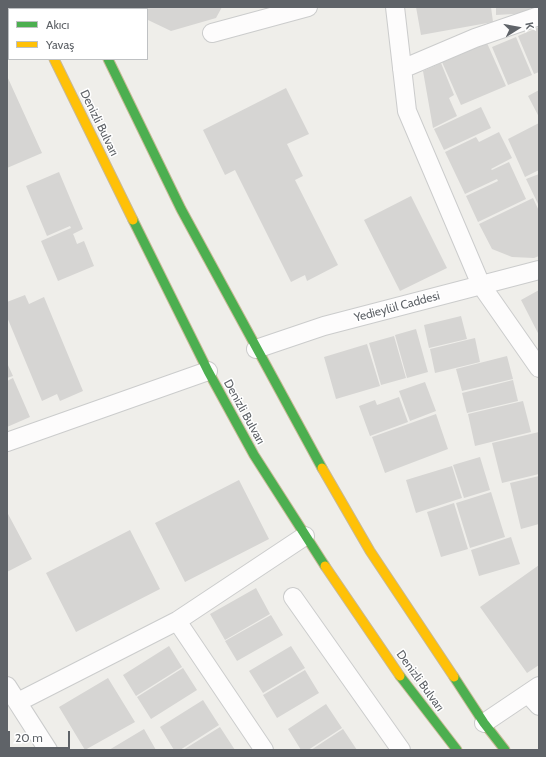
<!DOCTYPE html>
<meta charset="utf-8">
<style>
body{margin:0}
#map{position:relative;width:546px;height:757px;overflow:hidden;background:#efeeea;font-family:Cabin,sans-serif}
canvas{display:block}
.frame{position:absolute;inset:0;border:8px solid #5f6368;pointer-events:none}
.legend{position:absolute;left:8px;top:8px;width:140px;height:52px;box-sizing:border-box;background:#fff;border:1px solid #bfc1c3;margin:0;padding:5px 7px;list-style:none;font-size:12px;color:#5f6368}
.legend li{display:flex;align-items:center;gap:8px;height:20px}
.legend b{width:20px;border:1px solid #bfc1c3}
.north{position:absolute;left:498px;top:8px;width:40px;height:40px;-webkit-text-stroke:3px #fff;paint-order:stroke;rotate:79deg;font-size:11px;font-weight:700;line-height:16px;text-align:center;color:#5f6368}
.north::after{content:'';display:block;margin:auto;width:14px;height:18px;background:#5f6368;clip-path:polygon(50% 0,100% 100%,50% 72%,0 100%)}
.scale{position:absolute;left:8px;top:731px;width:62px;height:18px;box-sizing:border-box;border:2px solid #5f6368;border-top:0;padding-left:5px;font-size:12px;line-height:14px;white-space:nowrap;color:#5f6368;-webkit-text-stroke:3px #fff;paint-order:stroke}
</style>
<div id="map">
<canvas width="546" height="757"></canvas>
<div class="frame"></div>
<ul class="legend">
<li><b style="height:5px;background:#4caf50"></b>Akıcı</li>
<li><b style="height:5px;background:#ffc107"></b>Yavaş</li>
</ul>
<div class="north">K</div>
<div class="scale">20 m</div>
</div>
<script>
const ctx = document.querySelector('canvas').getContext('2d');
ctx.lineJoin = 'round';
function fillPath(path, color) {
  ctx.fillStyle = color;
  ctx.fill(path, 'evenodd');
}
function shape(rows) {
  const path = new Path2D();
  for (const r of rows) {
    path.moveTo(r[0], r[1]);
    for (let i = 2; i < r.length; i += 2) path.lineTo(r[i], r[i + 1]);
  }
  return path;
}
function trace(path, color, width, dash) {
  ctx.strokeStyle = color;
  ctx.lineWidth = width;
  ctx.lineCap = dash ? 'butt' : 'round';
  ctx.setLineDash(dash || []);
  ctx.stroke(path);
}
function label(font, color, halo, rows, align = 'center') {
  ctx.font = font + ' Cabin,sans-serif';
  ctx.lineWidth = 3;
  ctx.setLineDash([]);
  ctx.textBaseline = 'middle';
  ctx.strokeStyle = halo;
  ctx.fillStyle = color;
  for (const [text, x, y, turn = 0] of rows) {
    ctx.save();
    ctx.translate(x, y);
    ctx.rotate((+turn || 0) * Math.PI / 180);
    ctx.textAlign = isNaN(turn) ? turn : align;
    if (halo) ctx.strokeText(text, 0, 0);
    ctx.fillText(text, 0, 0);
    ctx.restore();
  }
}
const building = shape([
 [145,7,222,7,216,18,171,31,148,20,147,9,145,9],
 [416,7,491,7,493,22,421,35],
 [496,7,530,7,531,13,496,15],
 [539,27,539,72,534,74,518,36],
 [516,37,532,75,508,85,492,47],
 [487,43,506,86,461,105,442,62],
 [441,63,454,95,449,98,457,116,433,128,423,71],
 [7,76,42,153,7,168],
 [286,88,309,134,287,144,303,176,295,180,338,265,307,281,305,275,291,282,235,170,225,175,203,130],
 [539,90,539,117,528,96],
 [481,107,491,128,444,150,434,129],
 [539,123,539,170,525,177,508,139],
 [499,132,512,158,491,169,492,170,509,162,526,199,478,222,466,196,498,181,497,179,465,194,445,152,476,137,479,142],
 [59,172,83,229,73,234,74,236,77,244,84,241,94,266,58,281,41,241,71,228,70,226,47,236,26,186],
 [539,174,539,206,526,179],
 [411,196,447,268,400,291,364,220],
 [533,198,539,211,539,256,534,258,512,257,492,249,479,224],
 [539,290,539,335,521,300],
 [25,295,29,304,44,297,83,391,60,401,57,394,42,401,7,317,7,302],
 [461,316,467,339,429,348,424,325],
 [416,329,428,372,407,378,395,335],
 [394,336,406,378,381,385,369,343],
 [475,338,480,362,435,373,430,349],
 [367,344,380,386,336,399,324,357],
 [507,356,513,379,462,391,456,369],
 [7,363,13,376,7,378],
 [13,378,30,417,7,427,7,381],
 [513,380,518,401,467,413,462,393],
 [425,382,436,411,410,421,399,391],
 [399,397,408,422,370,436,359,406,375,400,377,405],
 [523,401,531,432,475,446,468,414],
 [436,414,448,449,385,473,372,437],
 [539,432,539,474,502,483,492,443],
 [480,457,490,490,464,498,453,465],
 [452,466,462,498,416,513,406,480],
 [539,476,539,524,521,529,510,483],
 [239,480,269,539,185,582,155,523],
 [491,492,505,537,470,548,456,503],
 [454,503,468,549,441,557,427,512],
 [7,512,32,559,7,572],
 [130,530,160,589,76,632,46,573],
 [511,537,520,564,479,576,471,550],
 [539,565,539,665,527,673,480,607],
 [256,588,270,614,225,640,210,614],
 [271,615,283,635,237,661,225,641],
 [169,646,182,667,136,696,123,675],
 [291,646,305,668,263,693,249,671],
 [183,668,197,690,151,719,137,697],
 [305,670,319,693,277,718,263,695],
 [108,678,135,722,85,750,59,707],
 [203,700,219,725,180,750,174,750,160,727],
 [326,704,342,728,308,750,301,750,288,729],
 [220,727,235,750,183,750],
 [144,729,156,750,109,750],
 [343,729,357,750,311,750]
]);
const street = shape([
 [395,7,407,111,481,285,539,368],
 [212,33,308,7],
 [402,69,475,38,539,16],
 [256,349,324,326,539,270],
 [7,442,208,371],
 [293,597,401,750],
 [177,621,264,750],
 [7,686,48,750],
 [528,694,539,706],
 [18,702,177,621,305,536],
 [484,723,539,686]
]);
const fast = shape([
 [23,7,24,9],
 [108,59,181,209,322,468],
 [133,220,208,371,254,455,325,566],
 [400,676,457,750],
 [454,677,484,723,505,750]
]);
const slow = shape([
 [91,7,92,9],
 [54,59,133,220],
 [322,468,370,551,454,677],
 [325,566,400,676]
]);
const streetNames = [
 ["Denizli Bulvarı",99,123,64],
 ["Yedieylül Caddesi",397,307,-15],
 ["Denizli Bulvarı",244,412,61],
 ["Denizli Bulvarı",420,681,54]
];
fillPath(building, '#d6d5d3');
trace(street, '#cbcccc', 20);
trace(fast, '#c8b996', 11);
trace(slow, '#c8b996', 11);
trace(street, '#fdfcfc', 18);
trace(fast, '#4caf50', 9);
trace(slow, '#ffc107', 9);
label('12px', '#5f6368', '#fff', streetNames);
</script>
